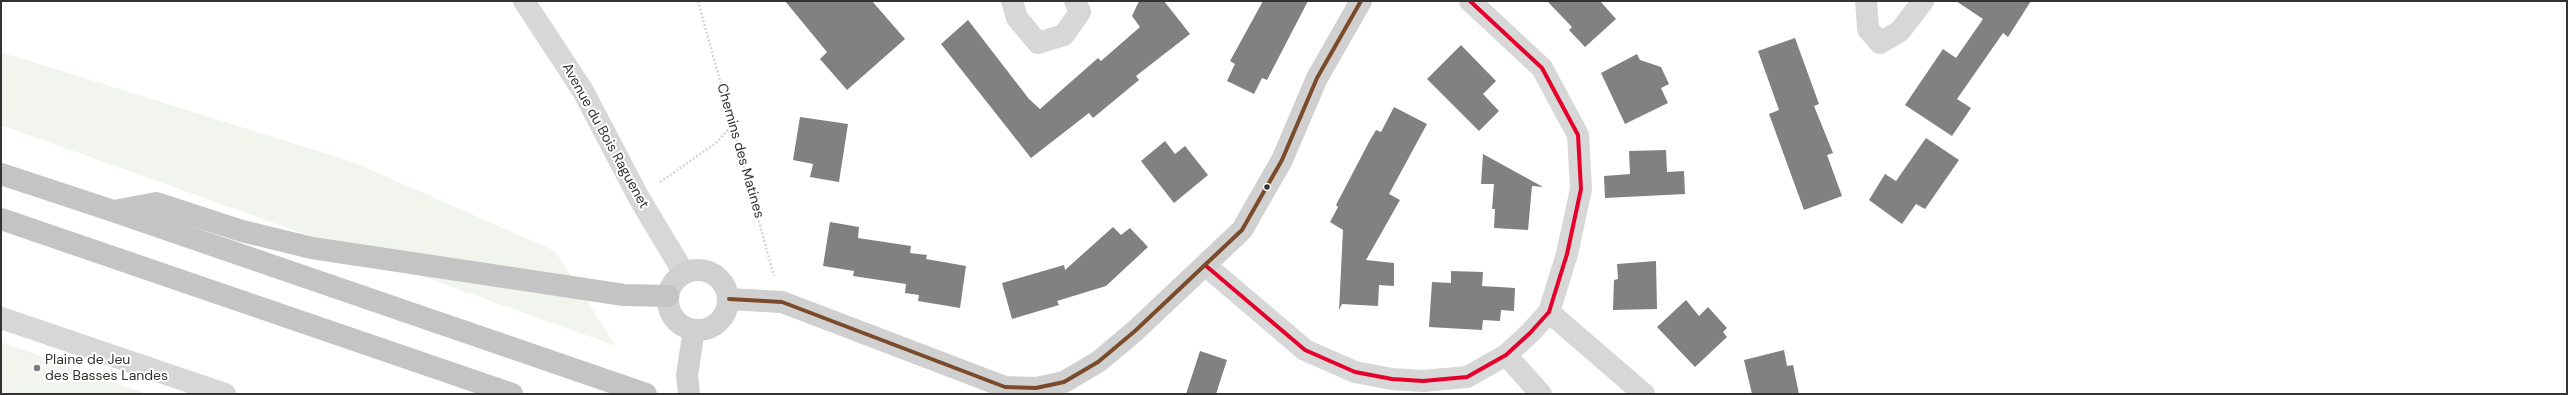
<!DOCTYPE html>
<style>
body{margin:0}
#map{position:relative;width:2568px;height:395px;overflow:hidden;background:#fff;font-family:"DM Sans",sans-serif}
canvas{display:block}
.frame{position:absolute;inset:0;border:2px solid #333;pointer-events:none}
</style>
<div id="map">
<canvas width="2568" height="395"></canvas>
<div class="frame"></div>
</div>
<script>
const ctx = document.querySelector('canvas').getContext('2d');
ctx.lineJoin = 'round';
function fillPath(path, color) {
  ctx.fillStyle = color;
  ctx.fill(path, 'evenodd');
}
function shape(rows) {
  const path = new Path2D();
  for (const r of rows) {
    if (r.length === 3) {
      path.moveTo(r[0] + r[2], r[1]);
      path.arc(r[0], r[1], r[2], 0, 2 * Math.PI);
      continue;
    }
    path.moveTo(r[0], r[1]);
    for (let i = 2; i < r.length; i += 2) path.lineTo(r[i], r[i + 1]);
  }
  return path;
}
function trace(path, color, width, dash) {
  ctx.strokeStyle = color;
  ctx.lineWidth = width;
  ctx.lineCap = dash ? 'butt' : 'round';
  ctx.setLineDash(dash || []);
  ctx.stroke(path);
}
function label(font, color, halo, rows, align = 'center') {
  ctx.font = font + ' "DM Sans",sans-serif';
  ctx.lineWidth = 4;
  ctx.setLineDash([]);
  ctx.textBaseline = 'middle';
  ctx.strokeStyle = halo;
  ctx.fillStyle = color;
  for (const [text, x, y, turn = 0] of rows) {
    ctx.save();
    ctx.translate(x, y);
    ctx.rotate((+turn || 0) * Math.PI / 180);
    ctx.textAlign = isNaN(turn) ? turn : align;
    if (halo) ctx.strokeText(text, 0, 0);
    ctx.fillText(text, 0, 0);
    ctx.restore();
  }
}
const green = shape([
 [1,52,353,162,555,251,616,346,1,125],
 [1,342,147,394,1,394]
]);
const building = shape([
 [785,1,872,1,905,39,847,90,820,59,827,52],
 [1139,1,1164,1,1190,34,1136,76,1139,80,1093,118,1089,113,1031,158,941,44,968,20,1029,99,1040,109,1098,58,1101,61,1140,27,1132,16],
 [1263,1,1308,1,1267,80,1262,78,1254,94,1227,81,1235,64,1230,61],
 [1547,1,1600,1,1616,19,1585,47,1569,30,1572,27],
 [1956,1,2031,1,2008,37,2003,33,1957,99,1971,108,1952,136,1905,105,1943,49,1956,58,1983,19],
 [1795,38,1819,104,1814,106,1833,153,1827,155,1842,196,1804,210,1769,114,1779,110,1758,51],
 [1461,45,1496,81,1483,94,1499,111,1479,131,1427,79],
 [1637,54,1640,60,1661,67,1669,84,1661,88,1668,103,1625,124,1601,73],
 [1394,107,1427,124,1389,194,1400,200,1366,260,1394,263,1394,286,1379,285,1378,306,1342,304,1339,310,1343,230,1330,222,1338,207,1336,205,1370,140,1376,130,1381,132],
 [800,117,848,124,839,182,810,177,813,164,793,160],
 [1926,138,1959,160,1925,209,1916,204,1902,224,1869,200,1885,174,1896,181],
 [1165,141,1175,154,1185,146,1208,175,1174,203,1141,161],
 [1666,150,1667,172,1684,171,1685,194,1605,198,1604,176,1630,174,1629,151],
 [1483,154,1543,187,1532,186,1528,230,1494,228,1495,209,1492,209,1494,184,1481,184],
 [830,222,859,227,858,238,911,246,910,253,927,255,926,259,966,266,960,308,918,301,919,295,905,293,906,284,853,276,854,271,823,266],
 [1113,227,1121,235,1130,228,1148,247,1106,286,1057,301,1059,305,1012,319,1002,283,1064,265,1065,270],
 [1656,261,1657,309,1613,310,1614,280,1618,279,1617,264],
 [1451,271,1483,272,1482,286,1515,288,1514,311,1501,310,1500,321,1483,320,1482,330,1429,327,1432,282,1451,283],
 [1686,300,1699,316,1708,307,1727,328,1723,332,1727,337,1695,367,1657,327],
 [1784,350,1787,366,1793,365,1799,394,1752,394,1744,360],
 [1200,351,1227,360,1216,394,1186,394]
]);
const path = shape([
 [698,1,774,276],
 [660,182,716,143,732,125]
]);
const street = shape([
 [524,1,583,91,639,198,684,273],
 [1012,1,1017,18,1038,43,1064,35,1080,12,1075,1],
 [1866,1,1868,29,1880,43,1900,31,1923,1],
 [1205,265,1305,350,1355,372,1392,379,1423,381,1467,377,1506,355,1530,333,1549,312,1567,254,1581,189,1578,135,1542,68,1470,1],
 [1549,312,1644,394],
 [1,318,225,394],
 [1506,355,1541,394]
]);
const secondary = shape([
 [698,300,30],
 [729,299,782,302,1005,387,1036,388,1064,382,1098,362,1135,331,1242,230,1282,160,1317,78,1361,1],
 [689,394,687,375,694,330]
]);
const highway = shape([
 [1,174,113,211,646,394],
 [114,211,156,203,242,231,312,248,624,295,668,296],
 [1,219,512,394]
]);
const bus1 = shape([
 [1205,265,1305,350,1355,372,1392,379,1423,381,1467,377,1506,355,1530,333,1549,312,1567,254,1581,189,1578,135,1542,68,1470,1]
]);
const bus2 = shape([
 [729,299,782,302,1005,387,1036,388,1064,382,1098,362,1135,331,1242,230,1282,160,1317,78,1361,1]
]);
const markers = [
 [1267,187,3.5,"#333"],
 [37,368,4,"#7a7a7a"]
];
const streetNames = [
 ["Avenue du Bois Raguenet",605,136,61],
 ["Chemins des Matines",740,151,74]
];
const poiNames = [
 ["Plaine de Jeu",45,360],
 ["des Basses Landes",45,376]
];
fillPath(green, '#f1f5ed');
fillPath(building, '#818181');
trace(path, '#d6d6d6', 2.5, [2, 2]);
trace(street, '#d7d7d7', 22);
trace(secondary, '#d0d0d0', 22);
trace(highway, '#c4c4c4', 22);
trace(bus1, '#e4002b', 4);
trace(bus2, '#7a4b2a', 4);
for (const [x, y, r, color] of markers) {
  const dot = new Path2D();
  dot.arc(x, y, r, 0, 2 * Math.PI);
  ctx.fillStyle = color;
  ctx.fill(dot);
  trace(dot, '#fff', 1.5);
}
label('14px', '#333', '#fff', streetNames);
label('14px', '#333', '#fff', poiNames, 'left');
</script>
